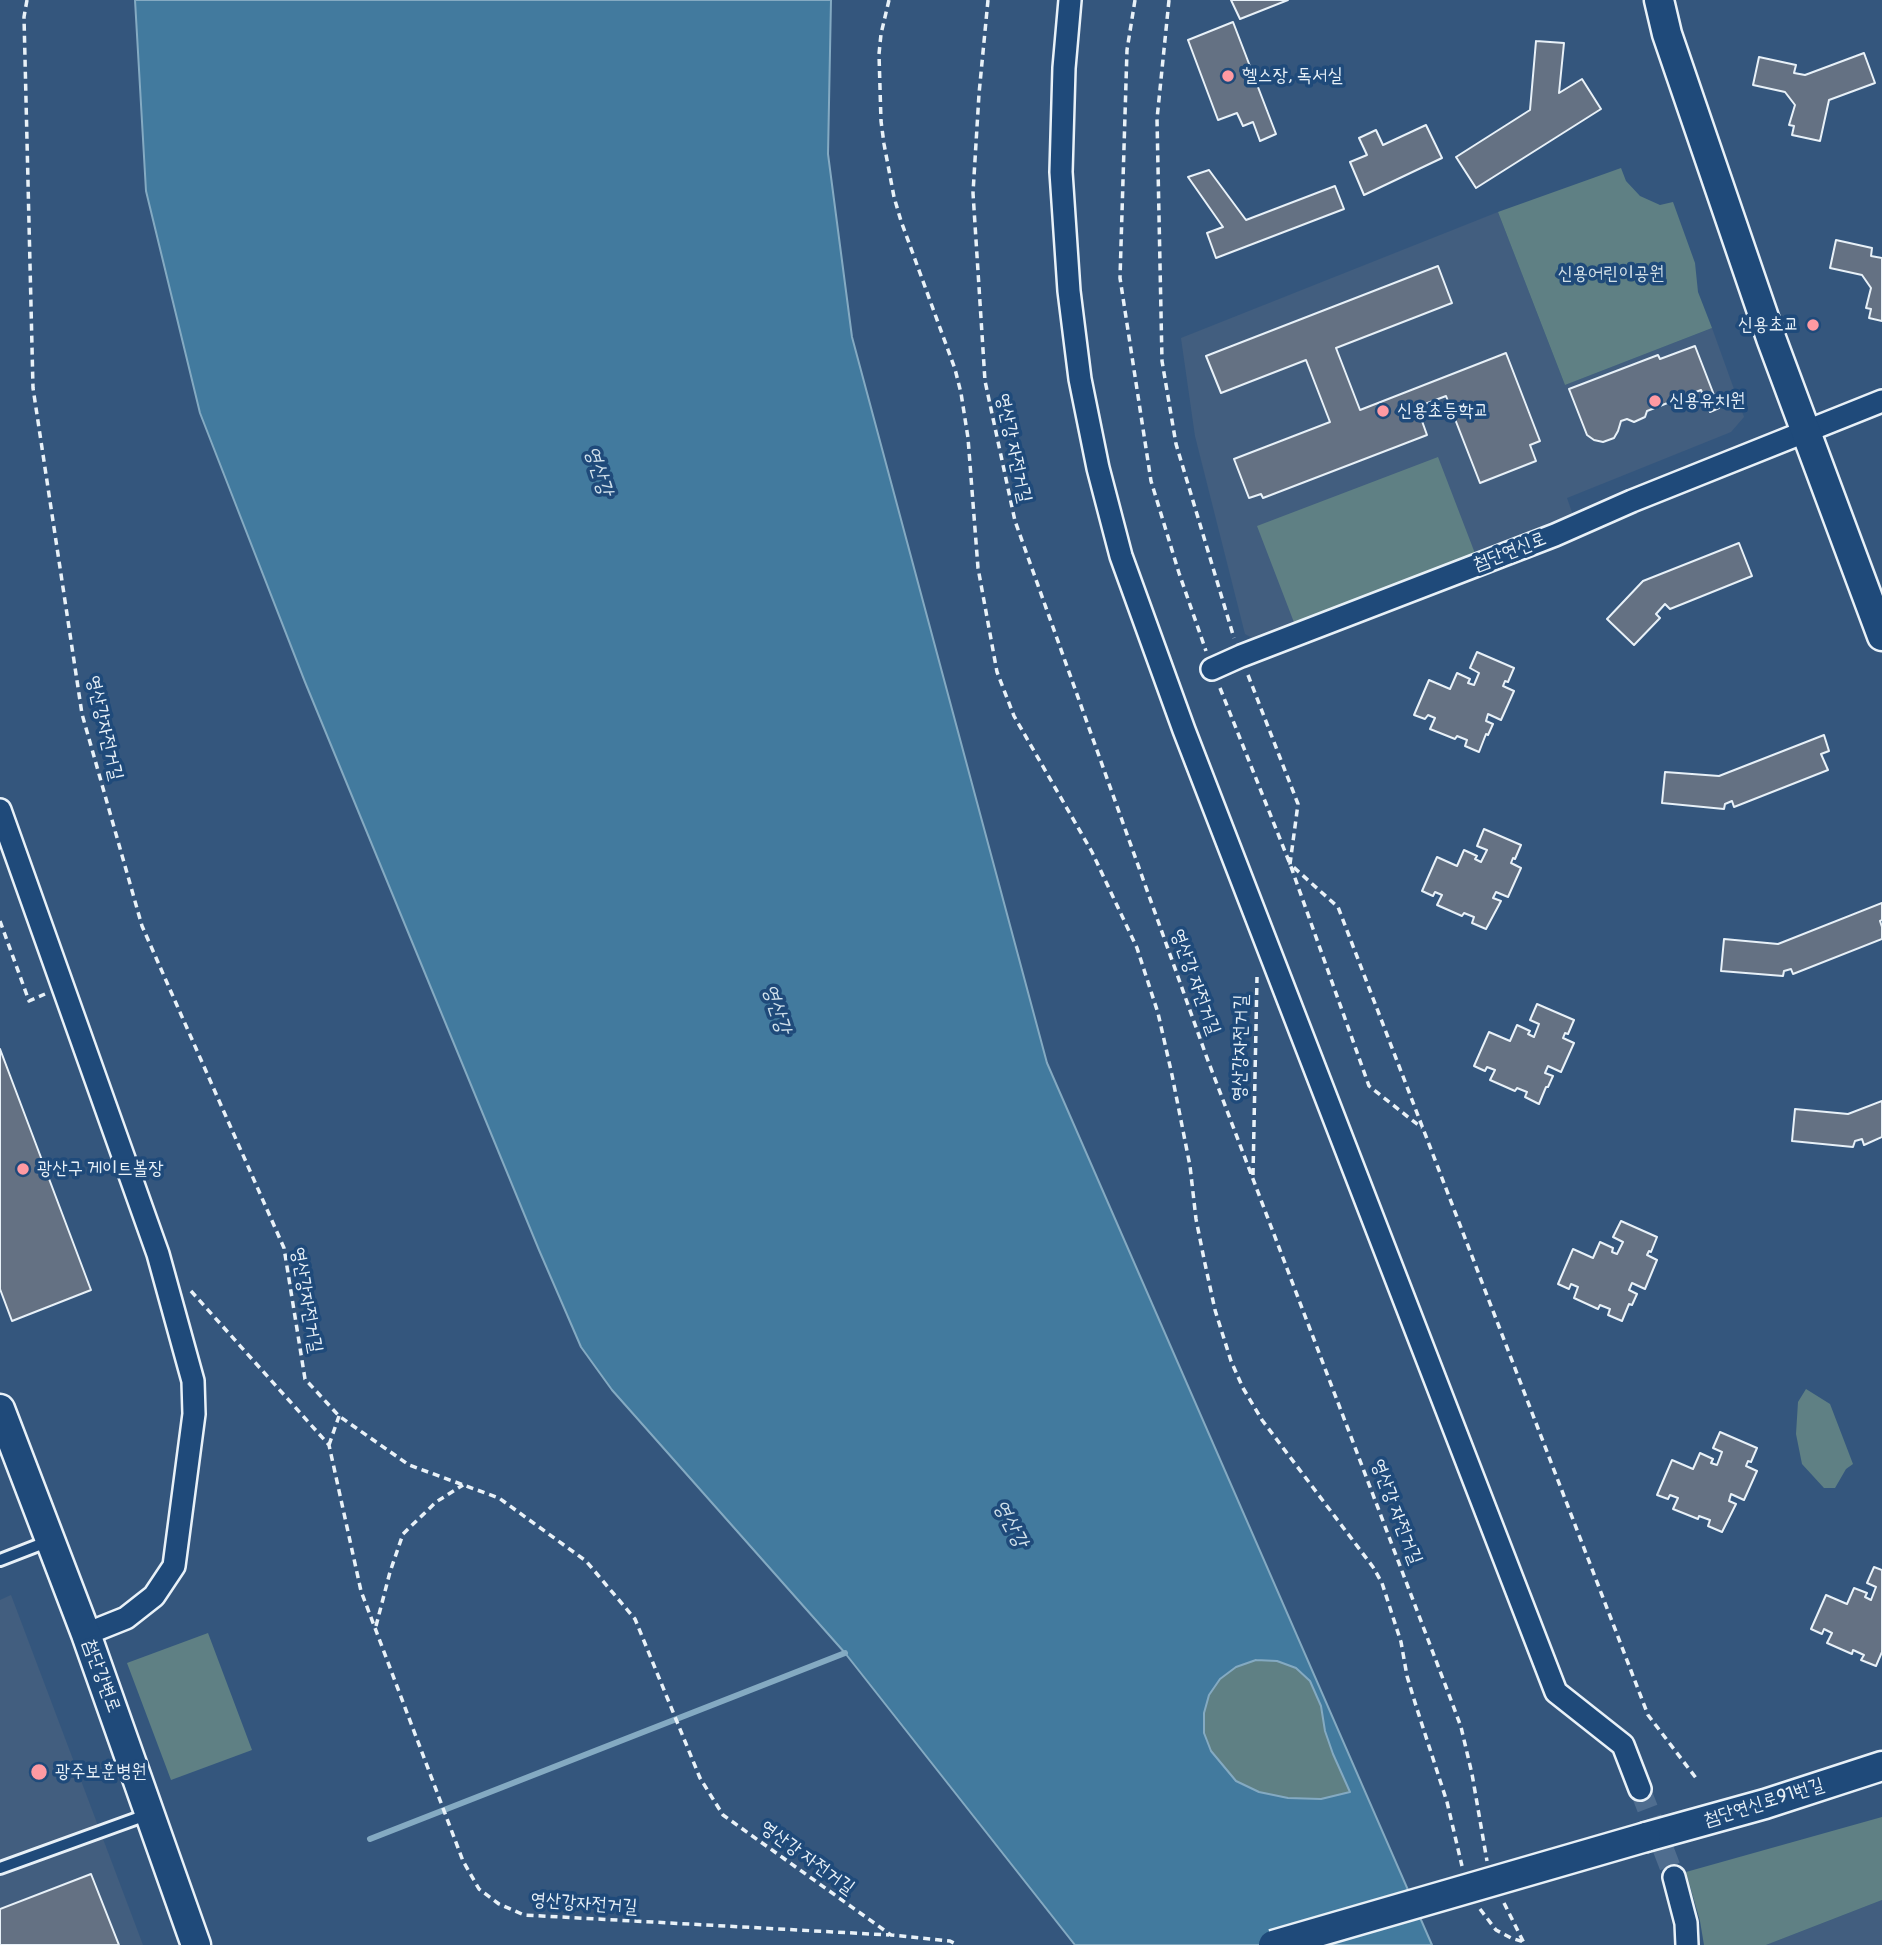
<!DOCTYPE html>
<meta charset="utf-8">
<style>
body{margin:0}
canvas{display:block;background:#34567d}
</style>
<canvas width="1882" height="1945"></canvas>
<script>
const ctx = document.querySelector('canvas').getContext('2d');
ctx.lineJoin = 'round';
function fillPath(path, color) {
  ctx.fillStyle = color;
  ctx.fill(path, 'evenodd');
}
function shape(rows) {
  const path = new Path2D();
  for (const r of rows) {
    path.moveTo(r[0], r[1]);
    for (let i = 2; i < r.length; i += 2) path.lineTo(r[i], r[i + 1]);
  }
  return path;
}
function trace(path, color, width, dash) {
  ctx.strokeStyle = color;
  ctx.lineWidth = width;
  ctx.lineCap = dash ? 'butt' : 'round';
  ctx.setLineDash(dash || []);
  ctx.stroke(path);
}
function label(font, color, halo, rows, align = 'center') {
  ctx.font = font + ' Pangolin,"Poor Story",sans-serif';
  ctx.lineWidth = 7;
  ctx.setLineDash([]);
  ctx.textBaseline = 'middle';
  ctx.strokeStyle = halo;
  ctx.fillStyle = color;
  for (const [text, x, y, turn = 0] of rows) {
    ctx.save();
    ctx.translate(x, y);
    ctx.rotate((+turn || 0) * Math.PI / 180);
    ctx.textAlign = isNaN(turn) ? turn : align;
    if (halo) ctx.strokeText(text, 0, 0);
    ctx.fillText(text, 0, 0);
    ctx.restore();
  }
}
const built = shape([
 [1498,212,1565,385,1712,328,1744,417,1731,432,1567,498,1574,518,1256,640,1245,634,1195,436,1181,338],
 [11,1595,143,1945,0,1945,0,1600],
 [1882,1900,1882,1945,1766,1945]
]);
const green = shape([
 [1621,168,1626,181,1640,196,1660,205,1673,202,1695,263,1698,292,1712,328,1565,385,1498,212],
 [1438,457,1476,556,1295,625,1257,526],
 [1806,1389,1830,1404,1853,1464,1846,1469,1835,1488,1824,1488,1802,1464,1796,1434,1798,1402],
 [208,1633,252,1750,171,1780,127,1663],
 [1256,1660,1277,1661,1296,1668,1310,1681,1321,1706,1325,1731,1333,1754,1350,1792,1321,1799,1288,1798,1259,1792,1236,1781,1211,1751,1204,1733,1204,1713,1209,1695,1220,1679,1236,1667],
 [1882,1817,1882,1900,1766,1945,1704,1945,1700,1921,1686,1872]
]);
const water = shape([
 [135,0,831,0,828,154,852,337,1047,1063,1432,1945,1075,1945,845,1653,612,1390,581,1347,539,1250,305,682,200,413,146,191,135,0],
 [1256,1660,1277,1661,1296,1668,1310,1681,1321,1706,1325,1731,1333,1754,1350,1792,1321,1799,1288,1798,1259,1792,1236,1781,1211,1751,1204,1733,1204,1713,1209,1695,1220,1679,1236,1667,1256,1660]
]);
const stream = shape([
 [370,1839,845,1653]
]);
const building = shape([
 [1231,0,1288,0,1240,19,1231,0],
 [1233,22,1276,134,1260,141,1253,122,1243,126,1237,113,1218,120,1188,40,1233,22],
 [1536,41,1564,43,1559,93,1582,79,1601,109,1476,188,1456,157,1530,110,1536,41],
 [1864,53,1875,83,1829,100,1820,141,1792,135,1794,126,1789,125,1795,105,1785,92,1753,85,1759,57,1796,65,1794,73,1805,75,1864,53],
 [1426,125,1442,158,1364,195,1350,162,1367,155,1359,138,1376,130,1383,145,1426,125],
 [1209,170,1246,220,1335,186,1344,209,1216,258,1207,233,1223,227,1188,177,1209,170],
 [1836,240,1872,248,1871,256,1882,258,1882,321,1869,318,1871,309,1866,308,1871,288,1862,275,1830,268,1836,240],
 [1438,266,1452,303,1336,348,1360,410,1506,353,1540,441,1530,445,1536,461,1480,483,1446,396,1417,407,1427,435,1263,498,1261,494,1249,498,1234,459,1330,422,1306,360,1221,393,1206,356,1438,266],
 [1695,346,1719,408,1710,412,1701,390,1647,411,1645,417,1634,422,1627,419,1621,421,1618,431,1614,438,1603,442,1594,440,1587,435,1569,389,1658,355,1660,359,1695,346],
 [1739,543,1752,576,1670,609,1665,604,1656,614,1660,618,1634,645,1607,619,1643,581,1739,543],
 [1477,652,1514,668,1508,682,1505,681,1503,686,1514,691,1501,720,1488,714,1486,721,1493,724,1488,735,1486,734,1479,752,1465,746,1467,740,1457,736,1455,739,1430,729,1435,718,1428,715,1425,719,1414,715,1429,680,1450,689,1457,673,1470,679,1468,683,1474,685,1479,673,1470,668,1477,652],
 [1824,735,1829,751,1821,754,1828,770,1734,807,1732,801,1725,804,1724,809,1662,803,1665,772,1719,776,1824,735],
 [1484,829,1521,845,1515,859,1513,858,1511,863,1521,868,1508,897,1496,892,1493,898,1501,901,1486,929,1472,923,1474,917,1464,913,1462,916,1437,905,1442,895,1435,892,1433,896,1422,891,1437,857,1457,866,1464,850,1477,856,1475,859,1481,862,1487,850,1477,846,1484,829],
 [1882,903,1882,920,1880,921,1882,927,1882,939,1793,974,1791,969,1784,971,1783,976,1721,971,1724,939,1778,944,1882,903],
 [1537,1004,1574,1020,1568,1034,1565,1033,1563,1038,1574,1043,1561,1072,1548,1066,1545,1073,1553,1076,1548,1087,1546,1087,1539,1104,1525,1097,1527,1092,1517,1088,1515,1091,1490,1080,1495,1070,1487,1067,1485,1071,1474,1066,1489,1032,1510,1041,1517,1025,1530,1031,1528,1034,1534,1037,1539,1024,1530,1020,1537,1004],
 [0,1049,91,1290,12,1321,0,1289,0,1049],
 [1882,1101,1882,1137,1864,1145,1862,1139,1855,1141,1853,1147,1792,1141,1795,1109,1848,1114,1882,1101],
 [1621,1221,1657,1237,1651,1252,1649,1251,1647,1255,1657,1260,1645,1289,1632,1283,1629,1290,1637,1294,1632,1305,1629,1304,1622,1321,1608,1315,1610,1309,1600,1305,1598,1309,1574,1298,1578,1287,1571,1284,1569,1289,1558,1284,1573,1249,1593,1258,1600,1242,1613,1248,1612,1252,1617,1254,1623,1242,1613,1237,1621,1221],
 [1720,1432,1757,1448,1751,1462,1748,1461,1746,1466,1757,1471,1744,1500,1731,1494,1729,1501,1736,1504,1722,1532,1708,1526,1710,1520,1699,1516,1698,1519,1673,1509,1678,1498,1670,1495,1668,1499,1657,1495,1672,1460,1693,1469,1700,1453,1713,1459,1711,1463,1717,1465,1722,1452,1713,1448,1720,1432],
 [1874,1567,1882,1570,1882,1652,1876,1666,1861,1660,1864,1655,1853,1650,1852,1654,1827,1643,1832,1633,1824,1629,1822,1634,1811,1629,1826,1595,1847,1604,1854,1588,1867,1593,1865,1597,1871,1600,1876,1587,1867,1583,1874,1567],
 [91,1874,119,1945,0,1945,0,1909,91,1874]
]);
const streetTunnel = shape([
 [1640,1789,1674,1877]
]);
const path = shape([
 [27,0,24,17,33,388,82,714,142,926,284,1248,305,1379,339,1416,409,1465,499,1498,586,1561,635,1619,700,1778,723,1815,891,1935,950,1941,958,1945],
 [889,0,881,34,879,54,881,121,884,144,894,197,901,221,955,369,961,393,968,438,978,568,997,672,1014,716,1092,852,1137,948,1158,1013,1172,1075,1190,1166,1196,1219,1204,1259,1215,1310,1231,1361,1243,1388,1262,1420,1373,1567,1382,1583,1401,1642,1407,1676,1417,1709,1447,1802,1462,1866],
 [988,0,979,94,973,193,985,381,1015,521,1207,1058,1451,1700,1461,1727,1472,1774,1487,1861],
 [1135,0,1127,50,1120,278,1151,481,1179,573,1206,651],
 [1169,0,1157,119,1162,361,1176,444,1234,638],
 [1248,675,1298,804,1290,864,1338,907,1648,1715,1696,1778],
 [1220,688,1290,864,1369,1086,1422,1128],
 [0,921,29,1001,45,994],
 [1253,1175,1257,977],
 [191,1291,329,1445,361,1591,463,1861,479,1889,499,1904,524,1915,889,1935],
 [329,1445,339,1416],
 [376,1626,390,1572,403,1534,436,1502,463,1485],
 [1504,1903,1525,1945],
 [1480,1909,1496,1930,1511,1938,1524,1942]
]);
const lane = shape([
 [0,1560,49,1541],
 [0,1868,149,1814]
]);
const street = shape([
 [1070,0,1064,68,1061,172,1069,291,1080,379,1098,468,1121,556,1184,730,1556,1692,1623,1745,1640,1789],
 [1212,669,1241,656,1555,535,1632,501,1882,401],
 [0,810,158,1254,193,1381,194,1414,174,1566,154,1596,126,1618,86,1634],
 [1674,1877,1686,1923,1687,1945]
]);
const secondary = shape([
 [1659,0,1667,34,1771,338,1882,636],
 [0,1409,86,1634,196,1945],
 [1646,1837,1765,1804,1882,1766]
]);
const secondaryBridge = shape([
 [1273,1945,1646,1837]
]);
const markers = [
 [1228,76,7,"#ff9aa2"],
 [1813,325,7,"#ff9aa2"],
 [1655,401,7,"#ff9aa2"],
 [1383,411,7,"#ff9aa2"],
 [23,1169,7,"#ff9aa2"],
 [39,1772,9,"#ff9aa2"]
];
const poiNames = [
 ["헬스장, 독서실",1242,76],
 ["신용초교",1799,325,"right"],
 ["신용유치원",1669,401],
 ["신용초등학교",1397,411],
 ["광산구 게이트볼장",37,1169],
 ["광주보훈병원",55,1772]
];
const parkNames = [
 ["신용어린이공원",1611,274]
];
const streetNames = [
 ["영산강 자전거길",1013,448,78],
 ["첨단연신로",1510,552,-21],
 ["영산강자전거길",104,728,77],
 ["영산강 자전거길",1195,982,70],
 ["영산강자전거길",1241,1048,-89],
 ["영산강자전거길",306,1300,80],
 ["영산강 자전거길",1396,1512,69],
 ["첨단강변로",101,1676,70],
 ["첨단연신로91번길",1764,1803,-17],
 ["영산강 자전거길",807,1858,36],
 ["영산강자전거길",584,1904,4]
];
const waterNames = [
 ["영산강",598,471,72],
 ["영산강",776,1009,72],
 ["영산강",1010,1524,62]
];
fillPath(built, '#425e7f');
fillPath(green, '#5f8084');
fillPath(water, '#427a9e');
trace(water, '#84aac2', 2);
trace(stream, '#84aac2', 6);
fillPath(building, '#647183');
trace(building, '#e8f1f8', 2);
trace(streetTunnel, '#4f6d8f', 21, [21, 10]);
trace(lane, '#e8f1f8', 16);
trace(street, '#e8f1f8', 26);
trace(secondary, '#e8f1f8', 33);
trace(path, '#e8f1f8', 3.5, [7, 5]);
trace(lane, '#1f4a7a', 10);
trace(street, '#1f4a7a', 21);
trace(secondary, '#1f4a7a', 28);
trace(secondaryBridge, '#e8f1f8', 33, []);
trace(secondaryBridge, '#1f4a7a', 28);
for (const [x, y, r, color] of markers) {
  const dot = new Path2D();
  dot.arc(x, y, r, 0, 2 * Math.PI);
  ctx.fillStyle = color;
  ctx.fill(dot);
  trace(dot, '#1f4a7a', 2.5);
}
label('19px', '#e8f1f8', '#1f4a7a', poiNames, 'left');
label('19px', '#d3e0e7', '#1f4a7a', parkNames);
label('19px', '#e8f1f8', '#1f4a7a', streetNames);
label('italic 21px', '#cfdfea', '#1f4a7a', waterNames);
</script>
